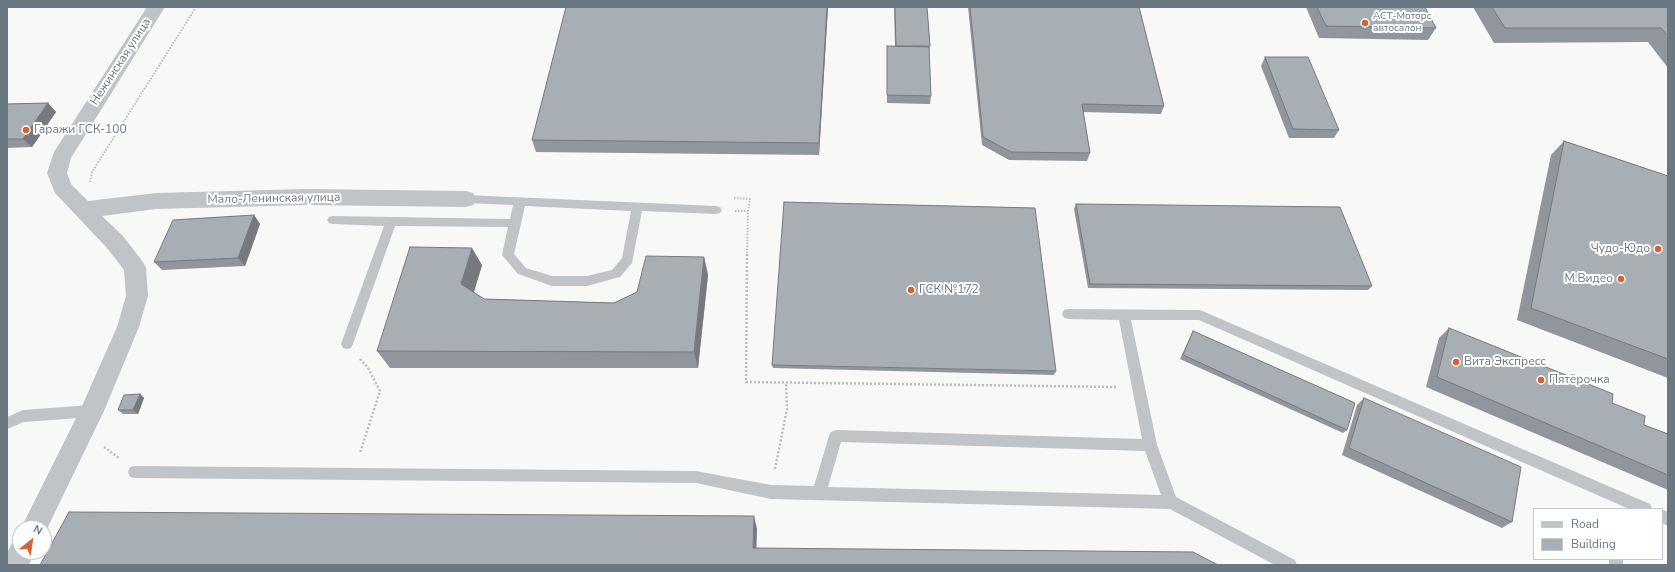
<!DOCTYPE html>
<meta charset="utf-8">
<style>
body{margin:0}
#map{position:relative;width:1675px;height:572px;overflow:hidden;background:#f8f8f6;font-family:"Nunito Sans",sans-serif}
canvas{display:block}
.frame{position:absolute;inset:0;border:8px solid #6a7884;pointer-events:none}
.legend{position:absolute;left:1533px;top:508px;width:130px;height:52px;box-sizing:border-box;background:#fff;border:1px solid #c3c9ce;margin:0;padding:5px 7px;list-style:none;font-size:12px;color:#6a7884}
.legend li{display:flex;align-items:center;gap:8px;height:20px}
.legend b{width:20px;border:1px solid #c3c9ce}
.north{position:absolute;left:12px;top:520px;width:40px;height:40px;box-sizing:border-box;background:#fff;border:1px solid #c3c9ce;border-radius:50%;rotate:30deg;font-size:11px;font-weight:700;line-height:16px;text-align:center;color:#6a7884}
.north::after{content:'';display:block;margin:auto;width:14px;height:18px;background:#d3623b;clip-path:polygon(50% 0,100% 100%,50% 72%,0 100%)}
</style>
<div id="map">
<canvas width="1675" height="572"></canvas>
<div class="frame"></div>
<ul class="legend">
<li><b style="height:5px;background:#c0c4c7"></b>Road</li>
<li><b style="height:11px;background:#a8afb4"></b>Building</li>
</ul>
<div class="north">N</div>
</div>
<script>
const ctx = document.querySelector('canvas').getContext('2d');
ctx.lineJoin = 'round';
function shape(rows) {
  const path = new Path2D();
  for (const r of rows) {
    path.moveTo(r[0], r[1]);
    for (let i = 2; i < r.length; i += 2) path.lineTo(r[i], r[i + 1]);
  }
  return path;
}
function trace(path, color, width, dash) {
  ctx.strokeStyle = color;
  ctx.lineWidth = width;
  ctx.lineCap = dash ? 'butt' : 'round';
  ctx.setLineDash(dash || []);
  ctx.stroke(path);
}
function fillPath(path, color) {
  ctx.fillStyle = color;
  ctx.fill(path, 'evenodd');
}
function label(font, color, halo, rows, align = 'center') {
  ctx.font = font + ' "Nunito Sans",sans-serif';
  ctx.lineWidth = 4;
  ctx.setLineDash([]);
  ctx.textBaseline = 'middle';
  ctx.strokeStyle = halo;
  ctx.fillStyle = color;
  for (const [text, x, y, turn = 0] of rows) {
    ctx.save();
    ctx.translate(x, y);
    ctx.rotate((+turn || 0) * Math.PI / 180);
    ctx.textAlign = isNaN(turn) ? turn : align;
    if (halo) ctx.strokeText(text, 0, 0);
    ctx.fillText(text, 0, 0);
    ctx.restore();
  }
}
const pathFar1 = shape([
 [90,182,92,172,196,7],
 [734,198,750,199,748,211,747,255],
 [735,211,748,211]
]);
const path = shape([
 [747,254,746,382,1116,387],
 [360,359,368,368,380,391,360,453],
 [104,447,119,458],
 [775,469,787,409,786,383]
]);
const service = shape([
 [466,195,716,206,720,207,722,210,720,213,716,214,642,211,632,263,620,277,587,286,552,286,518,274,502,255,508,227,395,226,353,344,351,348,347,349,343,348,341,344,384,226,333,224,329,223,327,220,329,217,333,216,510,219,513,205,466,203,462,202,460,199,462,196,466,195],
 [525,206,631,211,622,258,612,270,587,276,552,276,526,268,514,254,525,206],
 [1068,309,1200,310,1650,504,1652,509,1629,509,1199,320,1131,320,1157,445,1176,497,1295,560,1297,565,1275,565,1170,509,771,499,696,483,135,478,130,477,128,472,130,467,135,466,696,471,771,485,814,486,829,436,831,432,836,430,1142,439,1119,320,1068,319,1064,318,1062,314,1064,310,1068,309],
 [841,442,1145,451,1161,495,828,487,841,442],
 [92,405,97,407,99,411,97,415,92,417,24,422,7,429,7,417,23,410,92,405],
 [1662,509,1668,512,1668,526,1662,523,1662,509],
 [1609,559,1623,559,1623,565,1609,565,1609,559]
]);
const minor = shape([
 [147,7,165,7,71,158,67,173,71,184,88,201,156,193,306,189,466,191,473,193,476,199,473,205,466,207,306,205,156,209,102,216,123,236,143,262,146,268,148,296,139,327,104,411,44,535,44,528,21,528,82,406,117,327,126,296,124,270,107,248,55,193,47,173,54,152,147,7],
 [20,539,20,552,34,552,29,565,7,565,7,553,12,543,20,539]
]);
const wall = shape([
 [566,7,828,7,819,155,536,152,532,140],
 [894,7,927,7,930,46,929,52,931,96,930,104,887,103,887,46,895,47],
 [968,7,1139,7,1164,106,1161,114,1083,112,1090,153,1087,161,1009,160,982,145],
 [1306,7,1425,7,1436,28,1428,40,1319,38],
 [1473,7,1668,7,1668,68,1648,42,1494,43],
 [1265,57,1339,130,1334,138,1289,138,1261,66],
 [48,103,56,112,32,147,7,148,7,104],
 [1564,141,1668,176,1668,378,1517,320,1551,155],
 [1076,204,1372,286,1368,290,1088,288,1074,209],
 [254,215,260,224,245,266,162,270,154,262],
 [704,257,708,275,698,368,390,368,377,351,482,265,474,292,484,299,614,303,637,292],
 [1449,328,1612,403,1644,425,1668,434,1668,490,1426,387,1439,338],
 [1193,331,1347,430,1343,433,1180,359],
 [772,365,1056,371,1054,375,773,368],
 [140,394,144,398,138,414,123,414,118,410],
 [1364,398,1512,522,1502,528,1342,455,1357,405]
]);
const shadedWall = shape([
 [827,7,828,7,819,155,819,143],
 [48,103,56,112,32,147,23,139],
 [254,215,260,224,245,266,238,258],
 [472,248,482,265,471,301,461,284],
 [704,257,708,275,698,368,694,352],
 [140,394,144,398,138,414,133,410],
 [754,516,757,529,756,560,753,548]
]);
const building = shape([
 [566,7,827,7,819,143,532,140,566,7],
 [895,7,927,7,930,46,896,46,895,7],
 [970,7,1139,7,1164,106,1082,104,1090,153,1011,152,983,137,970,7],
 [1317,7,1425,7,1436,28,1326,26,1317,7],
 [1492,7,1668,7,1668,36,1661,28,1505,28,1492,7],
 [887,46,929,47,931,96,887,95,887,46],
 [1265,57,1308,57,1339,130,1293,129,1265,57],
 [48,103,23,139,7,139,7,104,48,103],
 [1564,141,1668,176,1668,359,1531,308,1564,141],
 [784,202,1035,208,1056,371,772,365,784,202],
 [1076,204,1340,207,1372,286,1090,284,1076,204],
 [254,215,238,258,154,262,173,220,254,215],
 [410,247,472,248,461,284,484,299,614,303,637,292,646,256,704,257,694,352,377,351,410,247],
 [1449,328,1613,394,1612,403,1645,416,1644,425,1668,434,1668,475,1437,377,1449,328],
 [1193,331,1355,403,1347,430,1183,355,1193,331],
 [140,394,133,410,118,410,124,395,140,394],
 [1364,398,1521,467,1512,522,1349,448,1364,398],
 [69,512,754,516,753,548,1193,552,1218,565,40,565,69,512]
]);
const markers = [
 [1365,23,4,"#d3623b"],
 [26,130,4,"#d3623b"],
 [1658,249,4,"#d3623b"],
 [1621,279,4,"#d3623b"],
 [911,290,4,"#d3623b"],
 [1456,362,4,"#d3623b"],
 [1541,380,4,"#d3623b"]
];
const farPoinames = [
 ["АСТ-Моторс",1373,17],
 ["автосалон",1373,29]
];
const streetNames = [
 ["Нежинская улица",121,62,-57],
 ["Мало-Ленинская улица",274,199,-1]
];
const poiNames = [
 ["Гаражи ГСК-100",34,130],
 ["Чудо-Юдо",1650,249,"right"],
 ["М.Видео",1613,279,"right"],
 ["ГСК №172",919,290],
 ["Вита Экспресс",1464,362],
 ["Пятёрочка",1549,380]
];
trace(pathFar1, '#babdbf', 2, [1.5, 1.5]);
trace(path, '#babdbf', 2.5, [2, 2]);
fillPath(service, '#c0c4c7');
fillPath(minor, '#c0c4c7');
fillPath(wall, '#90969b');
fillPath(shadedWall, '#767a7e');
fillPath(building, '#a8afb4');
trace(building, '#767a7e', 1);
for (const [x, y, r, color] of markers) {
  const dot = new Path2D();
  dot.arc(x, y, r, 0, 2 * Math.PI);
  ctx.fillStyle = color;
  ctx.fill(dot);
  trace(dot, '#fff', 1.5);
}
label('10px', '#6a7884', '#fff', farPoinames, 'left');
label('12px', '#6a7884', '#fff', streetNames);
label('12px', '#6a7884', '#fff', poiNames, 'left');
</script>
